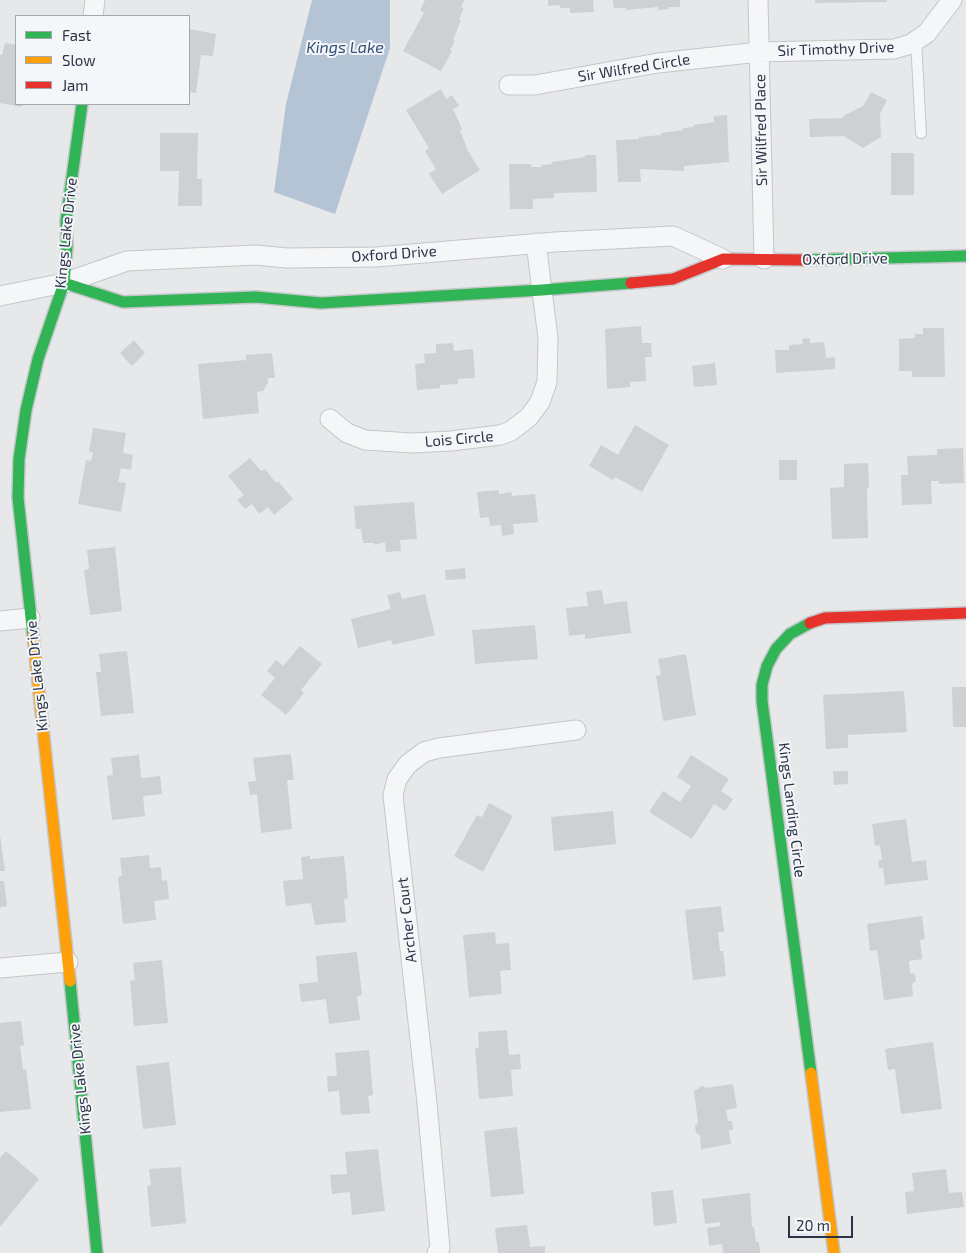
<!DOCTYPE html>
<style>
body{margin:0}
#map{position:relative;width:966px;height:1253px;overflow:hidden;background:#e6e8ea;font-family:"Exo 2",sans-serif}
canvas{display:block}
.legend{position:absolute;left:15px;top:15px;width:175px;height:90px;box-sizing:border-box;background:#f4f6f9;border:1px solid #a4a8b1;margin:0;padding:6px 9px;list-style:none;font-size:15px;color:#2b3445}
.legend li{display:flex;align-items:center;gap:10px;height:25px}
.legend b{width:25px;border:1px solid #a4a8b1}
.scale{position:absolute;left:788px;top:1216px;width:65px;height:22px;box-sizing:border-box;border:2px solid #2b3445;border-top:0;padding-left:6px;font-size:15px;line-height:18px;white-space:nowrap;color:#2b3445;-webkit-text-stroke:4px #f4f6f9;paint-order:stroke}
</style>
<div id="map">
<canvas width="966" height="1253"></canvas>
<ul class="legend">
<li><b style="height:6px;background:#30b455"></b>Fast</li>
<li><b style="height:6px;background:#ff9f0a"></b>Slow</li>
<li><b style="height:6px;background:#e5322d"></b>Jam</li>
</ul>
<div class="scale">20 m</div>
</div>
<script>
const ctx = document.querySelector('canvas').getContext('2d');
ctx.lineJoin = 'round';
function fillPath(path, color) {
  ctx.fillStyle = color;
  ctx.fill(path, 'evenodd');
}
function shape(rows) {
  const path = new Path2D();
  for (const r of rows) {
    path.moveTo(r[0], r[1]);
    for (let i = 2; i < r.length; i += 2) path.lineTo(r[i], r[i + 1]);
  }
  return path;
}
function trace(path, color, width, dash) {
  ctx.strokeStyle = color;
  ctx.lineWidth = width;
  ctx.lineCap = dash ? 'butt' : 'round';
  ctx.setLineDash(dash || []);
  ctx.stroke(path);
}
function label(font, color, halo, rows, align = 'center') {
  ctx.font = font + ' "Exo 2",sans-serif';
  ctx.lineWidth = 4;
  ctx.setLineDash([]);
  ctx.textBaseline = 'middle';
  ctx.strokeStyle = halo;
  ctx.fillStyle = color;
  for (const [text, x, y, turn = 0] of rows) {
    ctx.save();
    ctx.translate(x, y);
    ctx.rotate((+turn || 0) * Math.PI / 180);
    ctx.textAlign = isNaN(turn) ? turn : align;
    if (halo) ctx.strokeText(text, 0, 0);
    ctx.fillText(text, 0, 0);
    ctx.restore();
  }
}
const water = shape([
 [312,0,390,0,390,48,335,214,274,192,286,104]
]);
const building = shape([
 [425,0,465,0,461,7,464,8,459,19,461,20,453,40,455,41,450,50,452,51,441,71,403,51,424,13,420,10],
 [548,0,593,0,594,12,570,13,570,8,560,8,560,5,548,6],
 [613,0,680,0,680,7,669,7,669,9,658,10,658,7,626,10,626,8,614,8],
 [815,0,887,0,887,2,815,3],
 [189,29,216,34,213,56,201,55,196,93,189,92],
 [5,43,16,45,16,104,22,104,22,107,0,103,0,55,2,55],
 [441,89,446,99,452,95,459,106,453,109,462,129,460,130,468,151,480,170,442,194,429,174,436,169,425,151,429,148,406,110],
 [871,92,887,100,880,114,881,137,863,148,844,136,810,137,809,119,844,118,843,116,863,106],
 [727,115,729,162,684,166,684,171,640,169,641,182,618,182,616,140,639,139,639,137,661,135,661,133,683,130,683,128,694,127,694,125,714,122,714,116],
 [160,133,198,133,197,179,202,179,202,206,178,206,179,171,160,171],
 [891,153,914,153,914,195,891,195],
 [585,155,596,155,597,192,554,193,554,198,533,199,533,209,510,209,509,164,531,164,531,167,542,167,541,165,552,164,552,162,585,157],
 [641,326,642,343,651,343,652,357,645,357,646,381,630,382,630,387,607,389,605,329],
 [923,328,944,328,945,377,912,377,912,371,899,371,899,339,915,338,915,334,923,334],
 [810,338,810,343,824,342,826,358,835,357,835,369,776,373,775,350,789,350,789,345,803,344,802,339],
 [134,340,145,353,132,366,120,353],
 [453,343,454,351,473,349,475,378,458,379,458,384,440,385,440,388,417,390,415,364,425,363,424,354,436,353,436,344],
 [272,353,275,378,268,378,268,383,263,391,257,392,259,413,203,419,198,364,246,360,246,355],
 [715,363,717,385,694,387,692,366],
 [635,425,669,445,642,492,615,477,613,480,589,466,601,445,618,455],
 [93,428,126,433,123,453,133,455,131,470,121,468,118,482,126,483,121,512,78,504,86,460,91,461,93,452,89,452],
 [963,448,964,483,939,484,939,481,931,481,932,504,902,505,901,475,908,475,907,456,937,455,937,449],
 [250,458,261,471,265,469,276,483,278,481,293,499,274,515,268,507,259,514,252,504,245,509,237,500,244,495,228,476],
 [779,460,797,460,797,480,779,480],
 [868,463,869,488,867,488,868,538,832,539,830,488,844,487,844,464],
 [499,490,499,494,511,492,512,496,535,494,538,522,513,524,514,534,502,536,501,525,490,526,489,517,480,518,477,492],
 [414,502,417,539,400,540,401,551,386,552,385,542,375,545,374,543,363,543,361,529,356,529,354,506],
 [115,547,122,611,90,615,84,570,89,569,87,550],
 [465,568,466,579,446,580,445,570],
 [602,590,604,604,627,601,631,633,585,639,585,634,569,636,566,608,588,606,586,592],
 [400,592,402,599,425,594,435,635,393,645,391,640,358,648,351,619,391,609,387,595],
 [535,625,538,659,475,664,472,630],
 [300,646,322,664,301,690,304,693,286,715,261,695,275,678,267,671,276,660,283,666],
 [127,651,134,713,101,716,96,672,101,672,99,654],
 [686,654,696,715,663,721,656,676,661,675,658,659],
 [952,687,966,687,966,727,953,727],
 [904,691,907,732,848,735,848,748,826,749,823,695],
 [291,754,294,780,287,780,292,829,261,833,257,794,250,795,248,782,256,781,253,758],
 [139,755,141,778,160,776,162,794,143,796,145,816,112,820,107,776,113,775,111,758],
 [691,755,729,779,721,791,733,799,725,811,714,804,692,839,649,812,663,791,680,802,691,786,677,777],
 [833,771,848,771,848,784,834,785],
 [489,803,513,816,483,872,454,856,477,815,482,817],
 [613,811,616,844,554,851,551,817],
 [906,819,912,862,926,860,928,880,885,885,883,868,879,868,878,861,882,860,880,845,875,846,872,824],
 [0,835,5,871,0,871],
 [149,855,150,868,161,867,162,881,167,880,169,899,154,901,156,920,123,924,118,877,122,876,120,858],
 [310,856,310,859,344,856,348,898,344,899,346,922,315,925,311,903,286,906,283,881,303,879,301,857],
 [0,881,4,881,7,906,0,907],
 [721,906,724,932,718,932,720,951,723,951,726,976,693,980,685,910],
 [922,916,925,939,920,940,922,959,909,961,910,973,915,974,916,981,912,984,913,996,884,1000,877,950,870,951,867,924],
 [495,932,496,944,509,943,511,970,500,971,502,994,469,997,463,935],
 [357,952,362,995,357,996,360,1020,329,1024,326,999,301,1002,299,984,318,982,316,956],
 [162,960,168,1023,134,1026,130,981,135,980,133,963],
 [21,1021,24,1045,20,1046,23,1070,26,1069,31,1109,0,1112,0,1023],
 [507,1030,509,1055,520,1054,521,1069,511,1070,513,1096,479,1099,475,1048,479,1048,478,1032],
 [933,1042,942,1109,901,1114,895,1069,888,1070,885,1049],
 [369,1050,373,1095,368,1096,370,1113,341,1115,339,1091,328,1092,327,1076,337,1076,335,1053],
 [169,1062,176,1125,143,1129,136,1066],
 [733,1084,737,1108,726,1110,728,1121,732,1121,733,1130,729,1130,731,1144,701,1149,700,1135,696,1133,695,1126,698,1123,694,1090,699,1089,699,1087,704,1086,705,1088],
 [517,1127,524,1194,491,1197,484,1131],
 [378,1149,385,1211,352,1215,350,1192,332,1194,330,1175,347,1174,345,1152],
 [6,1151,39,1179,0,1227,0,1158],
 [181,1167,186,1223,151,1227,147,1186,151,1185,149,1169],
 [946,1169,949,1193,962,1192,964,1207,907,1214,905,1192,914,1191,912,1173],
 [673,1190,677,1223,654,1226,651,1192],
 [750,1193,752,1227,754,1227,756,1242,759,1242,760,1253,723,1253,722,1244,709,1246,707,1228,720,1226,720,1222,705,1224,702,1199],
 [527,1225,530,1247,545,1246,545,1253,498,1253,495,1228]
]);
const lane = shape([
 [916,40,921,133]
]);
const street = shape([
 [758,0,764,259],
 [93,16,95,0],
 [509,85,535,85,658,63,759,52,894,49,911,44,927,33,952,0],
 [0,296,64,283,127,261,256,255,287,258,376,257,555,242,673,236,723,259],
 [330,419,347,433,365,440,412,443,451,441,500,435,511,431,529,417,540,402,547,382,548,338,536,243],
 [0,621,30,618],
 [0,968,68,962],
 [437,1253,440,1248,427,1103,393,795,397,779,408,764,424,752,439,748,576,730]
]);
const fast = shape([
 [803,260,966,256],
 [64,283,123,302,256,297,321,303,542,290,631,283],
 [810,623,790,634,776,649,767,666,762,685,762,701,811,1073],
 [33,636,18,498,19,459,26,410,38,359,64,283,67,246,66,221,82,104],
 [70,981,97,1253]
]);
const slow = shape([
 [33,636,70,981],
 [811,1073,834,1253]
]);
const jam = shape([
 [631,283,673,279,723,259,803,260],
 [810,623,825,618,966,613]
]);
const streetNames = [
 ["Sir Timothy Drive",836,49,-2],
 ["Sir Wilfred Circle",634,68,-9],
 ["Sir Wilfred Place",761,130,-91],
 ["Kings Lake Drive",66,233,-84],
 ["Oxford Drive",394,254,-4],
 ["Oxford Drive",845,259,-1],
 ["Lois Circle",459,439,-5],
 ["Kings Lake Drive",37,676,-96],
 ["Kings Landing Circle",792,810,83],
 ["Archer Court",407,920,-96],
 ["Kings Lake Drive",80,1079,-96]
];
const waterNames = [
 ["Kings Lake",345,48]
];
fillPath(water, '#b4c4d5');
fillPath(building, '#ced0d3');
trace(lane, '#c4c6c8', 12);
trace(street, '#c4c6c8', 21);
trace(fast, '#c4c6c8', 14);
trace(slow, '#c4c6c8', 14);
trace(jam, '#c4c6c8', 14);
trace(lane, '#f5f6f7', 10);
trace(street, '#f5f6f7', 19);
trace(fast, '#30b455', 11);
trace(slow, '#ff9f0a', 11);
trace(jam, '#e5322d', 11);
label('15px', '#2b3445', '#f4f6f9', streetNames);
label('italic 16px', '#34527a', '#f4f6f9', waterNames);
</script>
